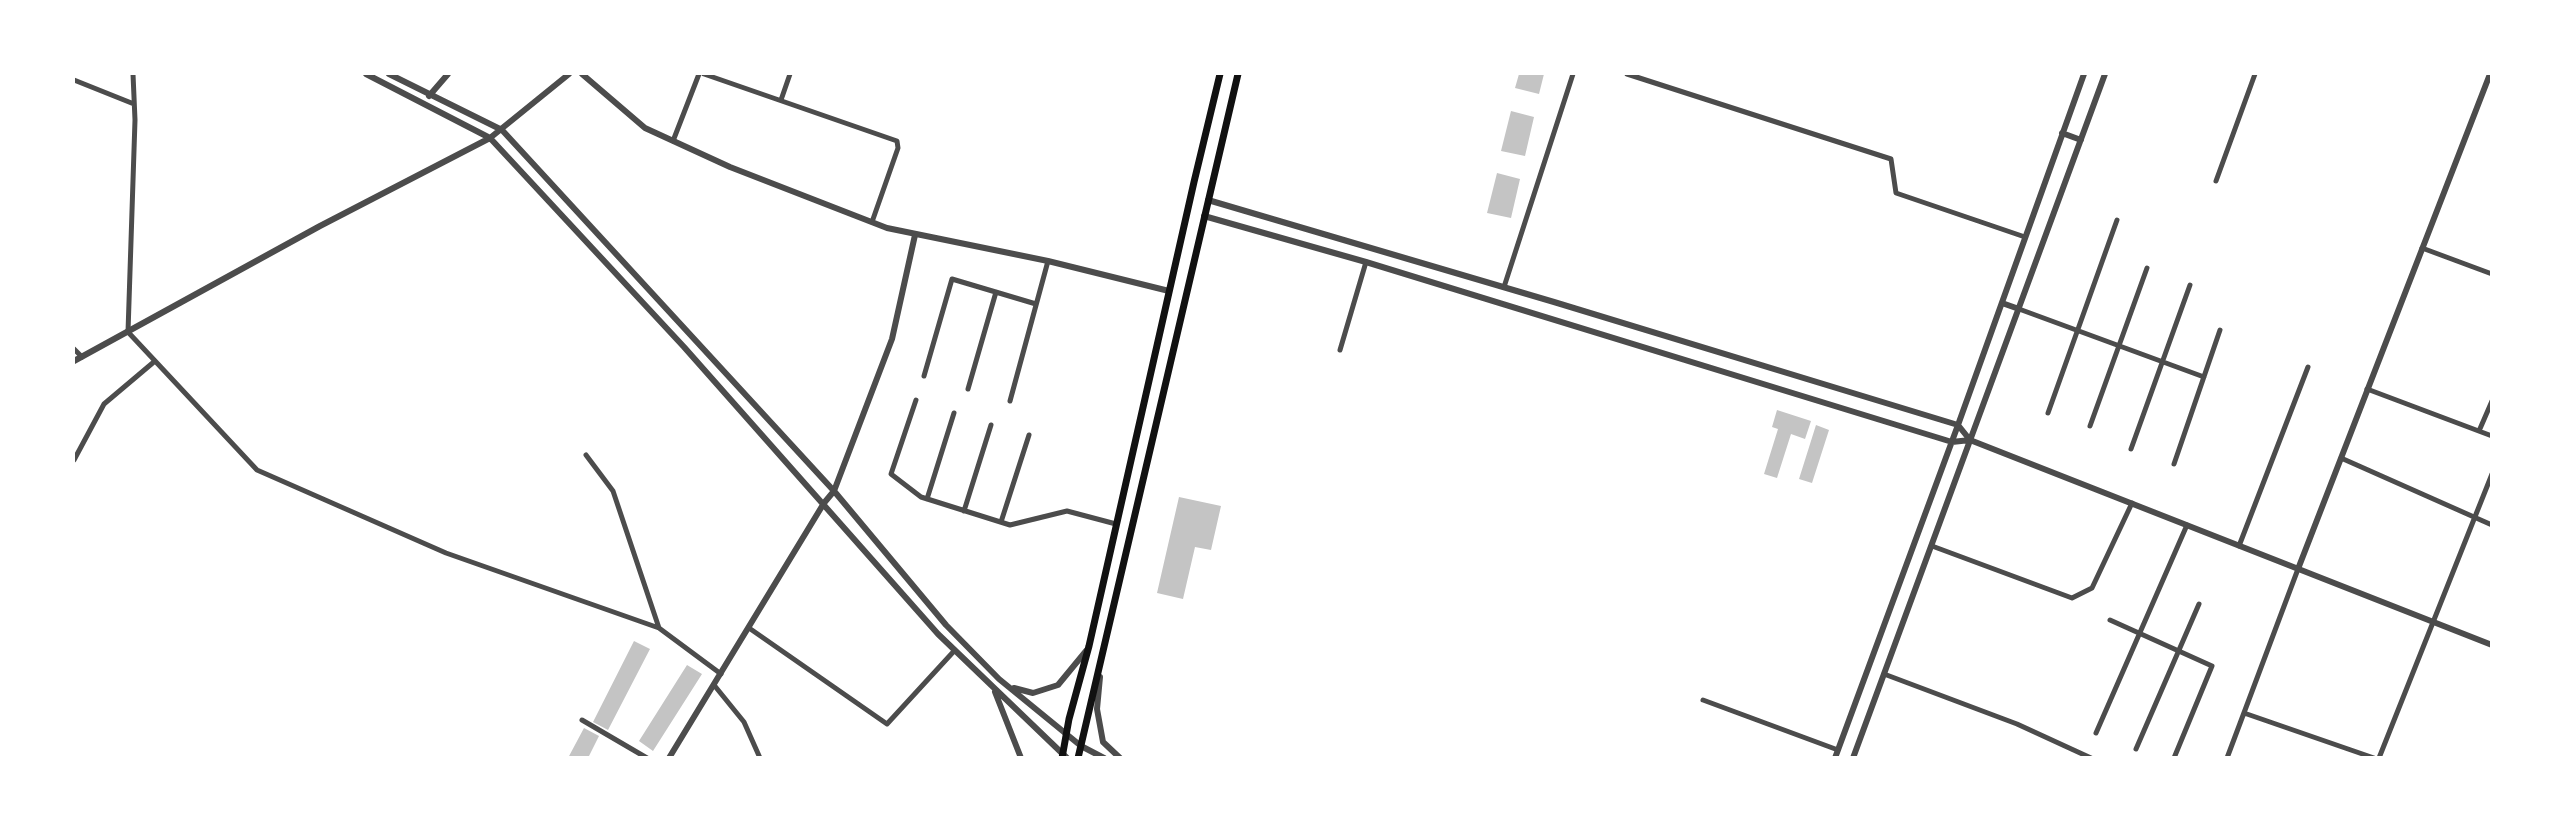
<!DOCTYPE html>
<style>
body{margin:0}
#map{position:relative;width:2565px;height:831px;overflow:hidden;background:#fff;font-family:Figtree,sans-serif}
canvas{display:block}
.frame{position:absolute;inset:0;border:75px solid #fff;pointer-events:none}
</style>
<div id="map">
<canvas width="2565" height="831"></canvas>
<div class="frame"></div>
</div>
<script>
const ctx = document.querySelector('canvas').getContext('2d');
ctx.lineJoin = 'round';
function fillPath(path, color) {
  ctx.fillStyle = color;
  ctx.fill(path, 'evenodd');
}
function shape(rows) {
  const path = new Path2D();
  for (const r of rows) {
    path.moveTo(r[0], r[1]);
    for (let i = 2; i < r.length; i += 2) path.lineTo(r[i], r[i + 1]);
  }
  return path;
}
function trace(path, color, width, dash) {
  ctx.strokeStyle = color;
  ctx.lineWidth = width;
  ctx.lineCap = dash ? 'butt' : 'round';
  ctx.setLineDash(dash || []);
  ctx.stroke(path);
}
const building = shape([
 [1519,74,1544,74,1539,94,1515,88],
 [1511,111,1534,117,1525,156,1501,151],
 [1497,173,1520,179,1511,218,1487,213],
 [1777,410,1811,421,1805,439,1791,434,1777,478,1764,474,1778,429,1772,427],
 [1816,425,1829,430,1812,483,1799,479],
 [1179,497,1221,506,1211,550,1195,547,1183,599,1157,593],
 [634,641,650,649,608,730,593,722],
 [687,665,702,674,653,751,639,741],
 [584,728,599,736,588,758,568,758]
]);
const minor = shape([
 [133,74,135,120,128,332,257,470,446,553,659,628,721,674],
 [704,74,897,141,898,148,872,222],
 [1627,74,1891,159,1896,193,2025,237],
 [74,80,134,104],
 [781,100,790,74],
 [673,141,699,74],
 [2216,181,2255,74],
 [2422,248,2492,274],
 [1504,287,1573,74],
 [2019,309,2204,377],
 [74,349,82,357],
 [1340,350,1366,262],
 [924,376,952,279,1036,304],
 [968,389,996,292],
 [2367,389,2492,436],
 [916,400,891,474,921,497,1010,525,1067,511,1116,524],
 [1010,401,1048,261],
 [2048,413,2117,220],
 [2090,426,2147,268],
 [2479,431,2492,401],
 [2131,449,2190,285],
 [586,455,613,491,659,628],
 [2341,458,2492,525],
 [74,460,104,404,155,361],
 [2174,464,2220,330],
 [927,499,954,413],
 [964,511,991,425],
 [1001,522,1029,435],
 [1932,546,2072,598,2092,588,2132,503],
 [2239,546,2308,367],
 [2110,620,2212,666,2174,758],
 [749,628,887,724,955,650],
 [1884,674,2017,724,2091,758],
 [714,685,744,722,760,758],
 [1703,700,1838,750],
 [2244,713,2374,758],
 [582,720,647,758],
 [2096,733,2187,525],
 [2136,749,2199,604],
 [2227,758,2298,569],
 [2379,758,2492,474]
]);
const tertiary = shape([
 [366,74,490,138,684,347,938,634,1067,758],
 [389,74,502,130,834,491,946,625,999,679,1081,746,1104,758],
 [582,74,645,128,730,167,887,228,1048,261,1169,291],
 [429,96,448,74],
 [2062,133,2081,140],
 [1208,200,1554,302,1958,425,1970,440],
 [1204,216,1366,262,1952,442,1970,440,2492,645],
 [2002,303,2019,309],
 [74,361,320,226,490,138,569,74],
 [2298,569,2490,74],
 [1100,677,1097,709,1103,742,1120,758],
 [1014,688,1033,693,1058,685,1086,651],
 [995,692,1021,758],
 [669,758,824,503,834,491,892,339,915,235],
 [1835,758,1958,425,2084,74],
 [1853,758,2105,74]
]);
const secondary = shape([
 [1062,758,1069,719,1089,646,1194,182,1220,74],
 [1078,758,1238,74]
]);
fillPath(building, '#c4c4c4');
trace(minor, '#4c4c4c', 5);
trace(tertiary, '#4c4c4c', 6);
trace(secondary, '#111', 7);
</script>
